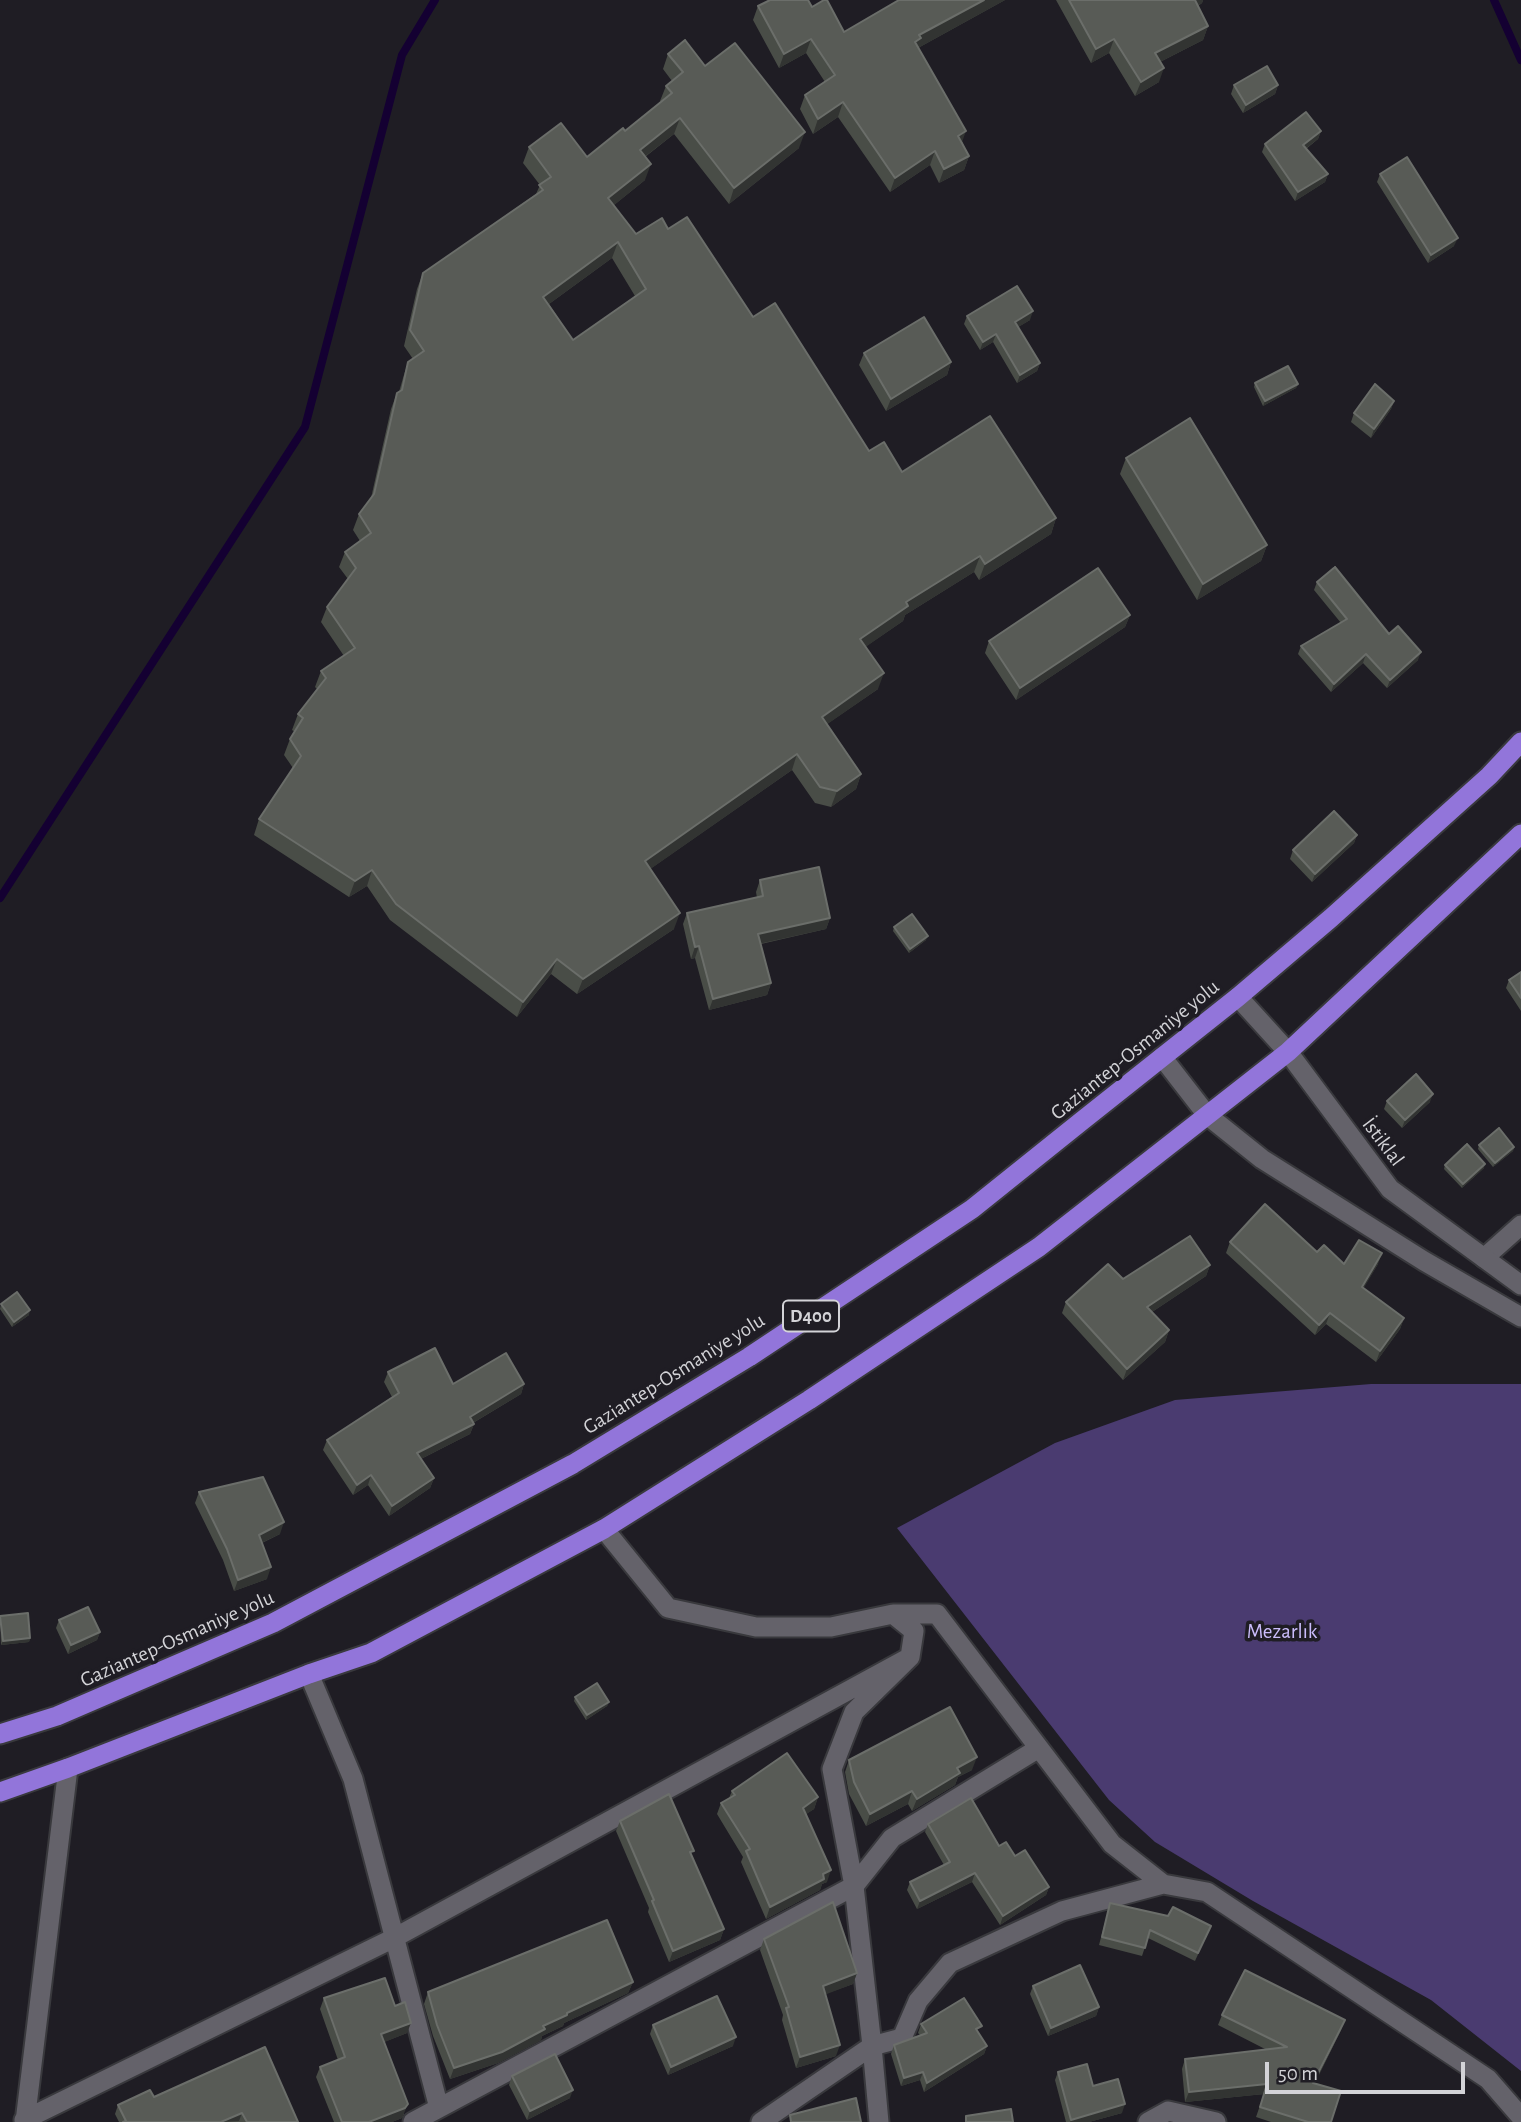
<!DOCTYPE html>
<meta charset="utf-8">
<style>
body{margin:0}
#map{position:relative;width:1521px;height:2122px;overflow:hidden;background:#1f1d24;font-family:"Alegreya Sans",sans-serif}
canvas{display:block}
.scale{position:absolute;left:1265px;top:2062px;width:200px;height:32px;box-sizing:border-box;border:4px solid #d3d3d7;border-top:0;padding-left:9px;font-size:21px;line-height:24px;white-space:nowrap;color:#d3d3d7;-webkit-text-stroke:5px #1f1d24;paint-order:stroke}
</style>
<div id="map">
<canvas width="1521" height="2122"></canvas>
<div class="scale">50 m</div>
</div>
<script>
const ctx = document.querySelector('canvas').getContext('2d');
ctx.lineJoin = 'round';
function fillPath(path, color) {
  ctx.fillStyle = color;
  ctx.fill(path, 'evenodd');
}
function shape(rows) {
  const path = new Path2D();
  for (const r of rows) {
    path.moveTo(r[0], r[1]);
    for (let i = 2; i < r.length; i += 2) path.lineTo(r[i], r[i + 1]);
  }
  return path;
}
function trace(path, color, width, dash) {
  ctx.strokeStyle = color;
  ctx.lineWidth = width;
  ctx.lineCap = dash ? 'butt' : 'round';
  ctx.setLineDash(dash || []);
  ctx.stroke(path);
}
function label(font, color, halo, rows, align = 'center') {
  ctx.font = font + ' "Alegreya Sans",sans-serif';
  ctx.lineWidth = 7;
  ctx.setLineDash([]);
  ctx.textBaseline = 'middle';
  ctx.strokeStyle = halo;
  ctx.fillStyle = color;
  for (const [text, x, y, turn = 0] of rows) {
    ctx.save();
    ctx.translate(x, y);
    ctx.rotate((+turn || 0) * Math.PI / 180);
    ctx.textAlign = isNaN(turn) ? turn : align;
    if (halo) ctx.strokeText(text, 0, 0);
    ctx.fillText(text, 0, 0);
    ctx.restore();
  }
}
const green = shape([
 [1371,1384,1521,1384,1521,2071,1431,2000,1253,1901,1155,1842,1109,1800,897,1528,1055,1443,1175,1400]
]);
const stream = shape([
 [1494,0,1521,60],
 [0,898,305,427,402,55,435,0]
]);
const minor = shape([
 [1484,1258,1521,1225],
 [604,1529,668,1608,756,1627,831,1627,893,1614,914,1631,910,1657,854,1712,832,1769,854,1886,872,2046,761,2122],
 [893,1614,937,1614,1112,1844,1163,1884,1207,1892,1488,2079,1521,2117],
 [309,1674,353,1779,439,2108],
 [24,2120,394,1938,910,1657],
 [25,2122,68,1768],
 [413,2122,854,1886,892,1838,1039,1748],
 [879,2122,872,2046,902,2038,918,2001,950,1963,1062,1911,1163,1884],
 [1148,2122,1168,2111,1216,2122]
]);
const tertiary = shape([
 [1238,997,1288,1052,1390,1189,1521,1285],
 [1162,1057,1207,1115,1262,1159,1424,1261,1521,1317]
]);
const trunk = shape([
 [0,1734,57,1716,273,1623,573,1464,749,1357,972,1209,1083,1120,1238,997,1331,918,1489,776,1521,742],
 [0,1792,68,1768,309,1674,371,1653,604,1529,809,1400,1039,1247,1288,1052,1521,834]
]);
const wall = shape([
 [899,0,1005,0,918,48,969,156,964,170,939,183,930,165,890,192,838,117,813,134,800,109,805,95,825,82,806,53,779,68,753,20,758,6,812,7,844,32],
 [1056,0,1203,0,1202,3,1198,6,1208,26,1203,40,1160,62,1159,82,1135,96,1109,53,1091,63],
 [668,54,705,66,799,148,729,204,674,134,645,157,645,180,614,205,636,234,668,229,753,317,869,451,902,472,1056,518,1051,534,979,580,974,572,905,615,903,621,865,647,878,689,827,724,861,774,856,789,831,807,815,803,792,770,650,869,674,929,577,994,551,974,517,1017,390,920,367,886,349,897,254,835,259,819,293,768,284,755,290,739,295,732,292,730,298,714,317,689,315,687,321,671,344,656,321,622,327,607,348,579,339,567,345,552,360,541,353,530,359,514,371,498,391,409,397,393,399,392,403,378,408,362,413,359,404,346,417,289,423,273,536,194,540,185,523,163,529,147,587,157,625,131,661,102,660,101,666,86,672,81,663,69],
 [612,258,635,296,573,340,549,304],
 [1234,85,1278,85,1275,94,1243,113,1231,94],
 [1321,131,1318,139,1306,149,1328,174,1325,182,1295,201,1262,152,1265,144],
 [1380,174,1454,246,1428,263,1377,182],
 [967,316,1030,320,1018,327,1040,363,1037,371,1017,383,993,342,980,350,964,324],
 [864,353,951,362,947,375,886,411,859,365],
 [1255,383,1298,384,1296,388,1263,406,1254,387],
 [1394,401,1391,409,1371,438,1351,422,1354,413],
 [1126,458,1267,545,1261,561,1197,600,1120,474],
 [1317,582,1389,634,1418,660,1387,688,1363,663,1331,692,1298,654,1301,646,1341,623,1314,590],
 [1130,615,1125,627,1016,700,985,653,989,641],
 [1357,835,1354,843,1312,882,1290,859,1293,850],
 [760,880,830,918,826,929,761,944,771,983,767,995,709,1010,695,958,691,959,683,924,687,913,757,898,756,892],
 [894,927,926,940,909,953,893,931],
 [1521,972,1521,1011,1506,988,1509,980],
 [1387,1101,1430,1102,1402,1128,1384,1109],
 [1479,1145,1514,1147,1513,1151,1493,1167,1478,1149],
 [1445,1165,1484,1168,1462,1188,1444,1169],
 [1230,1242,1317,1252,1344,1264,1378,1264,1363,1288,1404,1318,1400,1329,1376,1362,1326,1324,1315,1335,1226,1253],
 [1210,1265,1206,1276,1152,1312,1169,1330,1165,1342,1123,1380,1062,1313,1066,1302,1123,1279],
 [1,1304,29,1315,12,1327,0,1309],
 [388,1372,453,1384,524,1384,521,1394,473,1423,474,1424,470,1434,421,1459,434,1478,430,1488,389,1516,368,1485,353,1495,323,1450,327,1440,392,1397,384,1382],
 [199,1492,280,1534,262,1543,267,1579,234,1591,223,1560,195,1503],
 [0,1616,30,1638,29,1642,1,1645],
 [59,1620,100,1632,97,1640,68,1654,56,1628],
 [575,1697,609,1702,607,1706,586,1720,574,1701],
 [849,1760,972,1770,958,1777,955,1785,912,1811,908,1804,866,1826,849,1794,845,1772],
 [732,1791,818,1797,814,1809,806,1814,827,1882,822,1884,820,1890,766,1919,741,1862,743,1857,717,1814,721,1803,729,1798],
 [620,1821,692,1856,724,1929,720,1940,669,1962,648,1912,649,1908,616,1831],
 [928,1824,999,1846,1015,1856,1049,1887,1046,1895,1000,1925,972,1882,917,1909,907,1890,910,1882,944,1865,925,1832],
 [1110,1903,1211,1926,1195,1961,1148,1938,1142,1956,1099,1945],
 [764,1939,857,1973,853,1984,825,1994,836,2056,796,2068,782,2020,783,2015,760,1950],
 [633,1982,628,1993,564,2023,563,2026,542,2036,541,2040,498,2063,450,2079,433,2036,424,2004,428,1992],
 [1033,1986,1099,2007,1096,2016,1048,2036,1030,1994],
 [324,1998,407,2033,384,2042,404,2114,402,2118,392,2122,334,2122,316,2077,320,2067,338,2060,320,2009],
 [1222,2015,1345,2020,1341,2030,1315,2083,1331,2122,1271,2122,1256,2117,1264,2094,1185,2102,1182,2069,1185,2059,1267,2050,1218,2025],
 [921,2024,979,2034,987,2046,984,2054,924,2092,920,2080,901,2086,891,2054,894,2045,920,2035,918,2033],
 [653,2025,733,2046,668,2075,650,2034],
 [1058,2072,1093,2086,1122,2113,1089,2122,1066,2122,1055,2080],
 [512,2076,570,2098,527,2120,509,2085],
 [154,2097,298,2122,119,2122,115,2114,118,2105]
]);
const shadedWall = shape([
 [984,0,1005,0,918,48,915,42,919,35],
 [1192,0,1203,0,1202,3,1188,12],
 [1208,26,1203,40,1150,67,1155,53],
 [811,39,806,53,779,68,784,54],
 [1114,39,1109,53,1091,63,1096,49],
 [1164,68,1159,82,1135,96,1141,82],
 [1278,85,1275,94,1243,113,1246,105],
 [843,102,838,117,813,134,818,119],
 [680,118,674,134,634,165,640,150],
 [966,131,961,145,958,136],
 [1321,131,1318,139,1300,153,1303,145],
 [805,132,799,148,729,204,734,188],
 [935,151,930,165,890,192,895,178],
 [969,156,964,170,939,183,944,169],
 [651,164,645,180,603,214,608,198],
 [1328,174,1325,182,1295,201,1298,192],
 [1458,238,1454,246,1428,263,1431,255],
 [618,242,612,258,538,312,543,297],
 [1033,311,1030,320,1012,331,1015,322],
 [996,334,993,342,980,350,983,342],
 [951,362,947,375,886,411,891,399],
 [1040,363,1037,371,1017,383,1020,375],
 [1298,384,1296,388,1263,406,1265,401],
 [1394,401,1391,409,1371,438,1374,429],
 [1056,518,1051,534,979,580,985,564],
 [1267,545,1261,561,1197,600,1203,584],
 [980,556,974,572,905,615,903,621,854,655,860,639,906,602],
 [1130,615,1125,627,1016,700,1020,688],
 [1421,652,1418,660,1387,688,1390,680],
 [1366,654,1363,663,1331,692,1334,684],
 [884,673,878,689,816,732,822,717],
 [797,754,792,770,639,877,645,861],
 [861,774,856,789,831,807,837,791],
 [1357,835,1354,843,1312,882,1315,874],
 [372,870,367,886,349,897,355,881],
 [680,913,674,929,577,994,583,979],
 [830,918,826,929,754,945,758,934],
 [928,936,926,940,909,953,910,949],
 [699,946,695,958,691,959,695,947],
 [557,959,551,974,517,1017,523,1002],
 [771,983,767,995,709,1010,713,999],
 [1433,1094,1430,1102,1402,1128,1405,1120],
 [1514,1147,1513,1151,1493,1167,1495,1163],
 [1485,1164,1484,1168,1462,1188,1463,1184],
 [1382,1253,1378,1264,1358,1298,1362,1287],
 [1210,1265,1206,1276,1143,1318,1147,1307],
 [30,1310,29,1315,12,1327,14,1322],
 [1330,1313,1326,1324,1315,1335,1319,1325],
 [1404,1318,1400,1329,1376,1362,1380,1351],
 [1169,1330,1165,1342,1123,1380,1127,1369],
 [524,1384,521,1394,466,1427,470,1417],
 [474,1424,470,1434,413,1463,417,1453],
 [371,1475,368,1485,353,1495,357,1485],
 [434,1478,430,1488,389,1516,392,1506],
 [284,1522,280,1534,255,1546,259,1535],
 [271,1567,267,1579,234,1591,238,1580],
 [100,1632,97,1640,68,1654,71,1645],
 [30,1638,29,1642,1,1645,3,1641],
 [609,1702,607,1706,586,1720,587,1715],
 [977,1757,972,1770,958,1777,955,1785,912,1811,917,1799,957,1768],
 [912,1791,908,1804,866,1826,870,1814],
 [818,1797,814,1809,799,1819,803,1808],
 [831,1870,827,1882,822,1884,820,1890,766,1919,770,1907,823,1874],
 [975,1873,972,1882,917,1909,920,1901],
 [1049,1887,1046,1895,1000,1925,1003,1916],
 [724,1929,720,1940,669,1962,673,1951],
 [857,1973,853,1984,819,1997,823,1986],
 [633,1982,628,1993,564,2023,563,2026,542,2036,541,2040,498,2063,450,2079,454,2068],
 [1099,2007,1096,2016,1048,2036,1051,2028],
 [1345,2020,1341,2030,1310,2093,1313,2083],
 [411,2023,407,2033,377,2045,381,2034],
 [736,2037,733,2046,668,2075,671,2067],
 [840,2045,836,2056,796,2068,800,2057],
 [987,2046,984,2054,924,2092,927,2083],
 [923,2072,920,2080,901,2086,904,2078],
 [1267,2084,1264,2094,1185,2102,1189,2092],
 [573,2090,570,2098,527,2120,530,2111],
 [408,2104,402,2118,392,2122,369,2122],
 [1125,2104,1122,2113,1089,2122,1070,2122,1071,2120],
 [242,2113,239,2121,221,2122]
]);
const building = shape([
 [770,0,808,0,812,7,824,0,827,0,844,32,899,0,984,0,919,35,921,38,915,42,966,131,958,136,969,156,944,169,935,151,895,178,843,102,818,119,805,95,835,75,811,39,784,54,758,6,770,0],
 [1069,0,1195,0,1208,26,1155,53,1164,68,1141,82,1114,39,1096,49,1069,0],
 [685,40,705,66,735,43,805,132,734,188,680,118,640,150,651,164,608,198,636,234,662,218,668,229,687,217,753,317,775,303,869,451,884,442,902,472,990,416,1056,518,985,564,980,556,906,602,908,606,860,639,884,673,822,717,861,774,837,791,820,787,797,754,645,861,680,913,583,979,557,959,523,1002,396,904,372,870,355,881,259,819,301,756,290,739,303,718,298,714,326,678,321,671,355,648,327,607,356,568,345,552,371,533,359,514,374,494,397,393,402,390,408,362,424,351,410,330,423,273,543,190,539,185,551,177,529,147,561,123,587,157,623,128,625,131,672,93,666,86,683,72,668,54,685,40],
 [618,242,646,289,573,340,543,297,618,242],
 [1267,66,1278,85,1246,105,1234,85,1267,66],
 [1306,112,1321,131,1303,145,1328,174,1298,192,1265,144,1306,112],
 [1407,157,1458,238,1431,255,1380,174,1407,157],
 [1017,286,1033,311,1015,322,1040,363,1020,375,996,334,983,342,967,316,1017,286],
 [924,317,951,362,891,399,864,353,924,317],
 [1288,366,1298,384,1265,401,1255,383,1288,366],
 [1375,384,1394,401,1374,429,1354,413,1375,384],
 [1190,418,1267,545,1203,584,1126,458,1190,418],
 [1335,567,1389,634,1398,626,1421,652,1390,680,1366,654,1334,684,1301,646,1347,619,1317,582,1335,567],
 [1098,568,1130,615,1020,688,989,641,1098,568],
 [1334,811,1357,835,1315,874,1293,850,1334,811],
 [819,867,830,918,758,934,771,983,713,999,699,946,695,947,687,913,763,896,760,880,819,867],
 [912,914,928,936,910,949,894,927,912,914],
 [1521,972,1521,998,1509,980,1521,972],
 [1416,1074,1433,1094,1405,1120,1387,1101,1416,1074],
 [1499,1128,1514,1147,1495,1163,1479,1145,1499,1128],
 [1467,1144,1485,1164,1463,1184,1445,1165,1467,1144],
 [1265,1204,1317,1252,1324,1245,1344,1264,1359,1240,1382,1253,1362,1287,1404,1318,1380,1351,1330,1313,1319,1325,1230,1242,1265,1204],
 [1190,1236,1210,1265,1147,1307,1169,1330,1127,1369,1066,1302,1108,1264,1123,1279,1190,1236],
 [17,1292,30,1310,14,1322,1,1304,17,1292],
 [435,1348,453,1384,506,1353,524,1384,470,1417,474,1424,417,1453,434,1478,392,1506,371,1475,357,1485,327,1440,399,1393,388,1372,435,1348],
 [263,1477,284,1522,259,1535,271,1567,238,1580,227,1549,199,1492,263,1477],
 [88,1607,100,1632,71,1645,59,1620,88,1607],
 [28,1613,30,1638,3,1641,0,1616,28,1613],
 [597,1683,609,1702,587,1715,575,1697,597,1683],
 [950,1707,977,1757,957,1768,960,1773,917,1799,912,1791,870,1814,854,1782,849,1760,950,1707],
 [787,1753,818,1797,803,1808,831,1870,823,1874,824,1879,770,1907,746,1851,750,1849,721,1803,735,1795,732,1791,787,1753],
 [669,1794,694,1851,690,1852,724,1929,673,1951,652,1901,654,1900,620,1821,669,1794],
 [971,1798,999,1846,1006,1842,1015,1856,1025,1850,1049,1887,1003,1916,975,1873,920,1901,910,1882,950,1862,928,1824,971,1798],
 [833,1902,857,1973,823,1986,840,2045,800,2057,786,2008,789,2007,764,1939,833,1902],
 [1110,1903,1168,1916,1173,1907,1211,1926,1198,1953,1150,1930,1145,1948,1102,1937,1110,1903],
 [607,1920,633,1982,567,2013,567,2015,543,2026,545,2029,502,2052,454,2068,437,2025,428,1992,607,1920],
 [1080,1965,1099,2007,1051,2028,1033,1986,1080,1965],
 [1245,1970,1345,2020,1313,2083,1341,2091,1331,2122,1308,2122,1260,2107,1267,2084,1189,2092,1185,2059,1287,2047,1222,2015,1245,1970],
 [385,1978,395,2006,405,2002,411,2023,381,2034,408,2104,405,2108,369,2122,342,2122,320,2067,345,2057,324,1998,385,1978],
 [717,1996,736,2037,671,2067,653,2025,717,1996],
 [964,1998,982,2026,976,2029,987,2046,927,2083,923,2072,904,2078,894,2045,927,2033,921,2024,964,1998],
 [265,2047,298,2122,247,2122,242,2113,221,2122,123,2122,126,2121,118,2105,150,2090,154,2097,265,2047],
 [555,2054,573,2090,530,2111,512,2076,555,2054],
 [1087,2064,1093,2086,1118,2079,1125,2104,1071,2120,1058,2072,1087,2064],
 [856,2098,861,2122,791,2122,790,2115,856,2098],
 [1011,2109,1013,2122,966,2122,966,2116,1011,2109]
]);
const shields = [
 [811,1316,56]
];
const shieldNames = [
 ["D400",811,1316]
];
const streetNames = [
 ["Gaziantep-Osmaniye yolu",1135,1050,-39],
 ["İstiklal",1383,1142,53],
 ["Gaziantep-Osmaniye yolu",674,1374,-32],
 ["Gaziantep-Osmaniye yolu",177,1639,-24]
];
const parkNames = [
 ["Mezarlık",1282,1632]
];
fillPath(green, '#4a3b70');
trace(stream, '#140032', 8);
trace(minor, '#39393d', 23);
trace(tertiary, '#39393d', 23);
trace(trunk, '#39393d', 23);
trace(minor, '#64626a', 19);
trace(tertiary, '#64626a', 19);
trace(trunk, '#9275da', 19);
fillPath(wall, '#494d47');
fillPath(shadedWall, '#323432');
fillPath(building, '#585b56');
trace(building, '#6b6e6a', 2);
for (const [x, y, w] of shields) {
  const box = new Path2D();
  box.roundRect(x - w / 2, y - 15.5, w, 31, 5);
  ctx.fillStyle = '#1f1d24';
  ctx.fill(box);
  trace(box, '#d3d3d7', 2);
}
label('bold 19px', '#d3d3d7', null, shieldNames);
label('21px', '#d3d3d7', '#1f1d24', streetNames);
label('21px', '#cbbdfc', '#1f1d24', parkNames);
</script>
